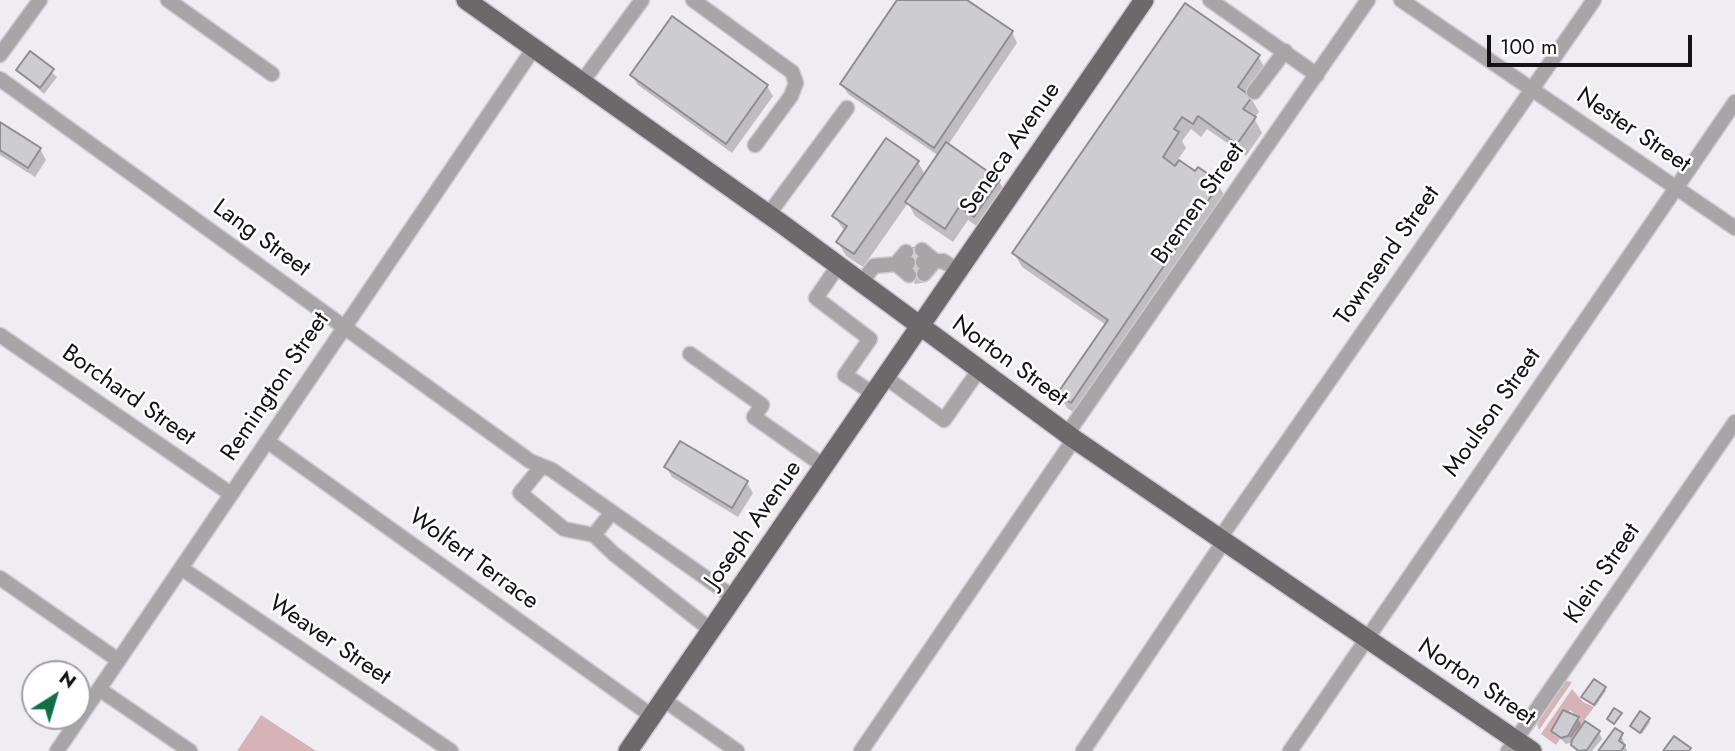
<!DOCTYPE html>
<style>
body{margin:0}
#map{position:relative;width:1735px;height:751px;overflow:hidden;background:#efedf1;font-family:Jost,sans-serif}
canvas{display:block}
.north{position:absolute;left:21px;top:660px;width:70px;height:70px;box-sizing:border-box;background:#fff;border:2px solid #a1a0a1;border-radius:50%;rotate:37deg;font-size:19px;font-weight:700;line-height:28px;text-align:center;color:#131214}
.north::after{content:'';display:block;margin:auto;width:24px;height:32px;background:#0f7046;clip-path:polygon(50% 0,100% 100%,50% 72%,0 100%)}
.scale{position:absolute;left:1487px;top:35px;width:205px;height:32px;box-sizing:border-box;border:4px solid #131214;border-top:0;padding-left:9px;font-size:21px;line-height:24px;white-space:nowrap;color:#131214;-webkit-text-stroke:5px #fff;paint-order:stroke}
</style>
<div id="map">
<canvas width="1735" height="751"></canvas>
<div class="north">N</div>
<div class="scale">100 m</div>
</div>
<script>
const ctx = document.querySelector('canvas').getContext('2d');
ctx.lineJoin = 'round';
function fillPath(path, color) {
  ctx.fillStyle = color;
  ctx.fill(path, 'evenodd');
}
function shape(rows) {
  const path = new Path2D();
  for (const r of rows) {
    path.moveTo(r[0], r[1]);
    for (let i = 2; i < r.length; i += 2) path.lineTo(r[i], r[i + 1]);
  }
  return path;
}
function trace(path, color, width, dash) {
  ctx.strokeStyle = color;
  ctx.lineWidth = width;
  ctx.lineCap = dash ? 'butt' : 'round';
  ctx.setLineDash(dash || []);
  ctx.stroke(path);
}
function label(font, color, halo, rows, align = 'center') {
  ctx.font = font + ' Jost,sans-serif';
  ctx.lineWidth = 5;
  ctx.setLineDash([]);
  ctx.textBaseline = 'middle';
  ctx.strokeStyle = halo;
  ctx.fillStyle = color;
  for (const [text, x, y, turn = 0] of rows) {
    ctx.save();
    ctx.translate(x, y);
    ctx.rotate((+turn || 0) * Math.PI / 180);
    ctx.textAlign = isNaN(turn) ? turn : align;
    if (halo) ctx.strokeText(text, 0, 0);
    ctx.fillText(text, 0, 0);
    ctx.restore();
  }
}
const green = shape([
 [1566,681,1572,682,1539,730,1537,724],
 [1572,689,1583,702,1594,707,1571,738,1569,737,1580,718,1570,710,1568,713,1562,710,1550,731,1560,739,1556,745,1541,734],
 [261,715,316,751,237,751]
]);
const shadow = shape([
 [899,0,964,0,1012,32,1017,43,948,145,999,181,1007,195,982,230,968,220,953,242,915,216,908,203,863,267,846,256,838,242,845,232,834,216,918,162,925,175,939,156,848,94,842,84],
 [1185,6,1258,56,1266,70,1251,98,1259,112,1254,118,1262,133,1246,156,1207,129,1201,137,1191,129,1182,141,1186,148,1177,161,1195,174,1216,181,1224,195,1079,416,1067,408,1059,394,1106,325,1022,267,1014,253],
 [31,54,57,77,44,94,18,70],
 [632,75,767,86,773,96,732,153,638,85],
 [0,124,40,149,46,160,35,177,0,155],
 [924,255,927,282,915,284,911,277],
 [666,467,747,483,753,493,738,517,672,477],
 [1605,689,1606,691,1595,707,1583,697],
 [1578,719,1583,727,1599,732,1602,739,1592,751,1576,751,1573,742,1566,744,1553,731],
 [1649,719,1650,722,1642,734,1634,729],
 [1621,734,1627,751,1601,751]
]);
const building = shape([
 [897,0,967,0,1013,31,934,148,840,84,897,0],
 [1185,3,1260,55,1238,87,1252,97,1243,109,1256,117,1237,144,1198,116,1193,124,1182,117,1174,129,1179,132,1163,157,1175,166,1179,160,1195,171,1198,167,1217,180,1211,190,1214,192,1071,403,1057,394,1108,320,1012,253,1185,3],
 [672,16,768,85,726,144,630,75,672,16],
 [30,51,54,69,40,88,16,70,30,51],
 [0,122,41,148,28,168,0,150,0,122],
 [886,138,919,161,854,254,836,242,847,226,832,216,886,138],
 [946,142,1000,180,974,217,959,207,945,229,905,202,946,142],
 [921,247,924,276,910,278,906,249,921,247],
 [680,441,748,481,732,508,664,467,680,441],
 [1594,679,1606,687,1594,705,1581,697,1594,679],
 [1614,708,1622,713,1614,724,1607,719,1614,708],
 [1563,710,1579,717,1568,736,1561,738,1551,731,1563,710],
 [1640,711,1650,718,1640,733,1630,726,1640,711],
 [1585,721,1600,731,1587,750,1579,751,1571,745,1572,740,1585,721],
 [1615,728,1623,733,1619,741,1625,745,1621,751,1598,751,1615,728],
 [1674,736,1691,748,1689,751,1663,751,1674,736]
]);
const minor = shape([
 [168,0,272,74],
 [693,0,792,72,796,83,791,96,755,145],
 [1210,0,1317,75],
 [1401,0,1735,228],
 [0,55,40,0],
 [0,79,530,461,552,470,733,597],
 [582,82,642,0],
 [1254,92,1285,51],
 [768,215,847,108],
 [922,250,935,261,924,274],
 [906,252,896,264,909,275],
 [923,262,943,261,957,270],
 [838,266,816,298,870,339,845,375,874,394],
 [861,283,874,266,908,263],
 [0,335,231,494],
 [690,354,762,405,754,417,824,466],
 [885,377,944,420,979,370],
 [1067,434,1368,0],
 [267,441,652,716],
 [542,466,520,493,564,529,594,535,614,554,711,630],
 [594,535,612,512],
 [1220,538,1594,0],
 [181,568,451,751],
 [0,578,118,660],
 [99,689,190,751],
 [664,700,737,751],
 [57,751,534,48],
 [861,751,1074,439],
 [1083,751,1224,541],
 [1290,751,1735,102],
 [1508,751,1735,422]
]);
const major = shape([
 [466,0,782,224,1074,439,1532,751],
 [628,751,1144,0]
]);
const streetNames = [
 ["Nester Street",1633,131,34],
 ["Seneca Avenue",1011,149,-55],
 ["Bremen Street",1199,204,-55],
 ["Lang Street",261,239,36],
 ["Townsend Street",1388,256,-55],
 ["Norton Street",1009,362,36],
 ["Remington Street",276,387,-56],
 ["Borchard Street",128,396,35],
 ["Moulson Street",1493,413,-55],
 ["Joseph Avenue",754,525,-55],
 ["Wolfert Terrace",473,560,36],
 ["Klein Street",1603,574,-56],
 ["Weaver Street",329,641,34],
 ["Norton Street",1476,683,34]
];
fillPath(green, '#d5b3b6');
fillPath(shadow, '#0003');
fillPath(building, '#ccccd1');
trace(building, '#8d8d92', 2);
trace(minor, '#cccace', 17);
trace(major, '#cccace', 22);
trace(minor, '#a7a5a6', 14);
trace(major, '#6d696b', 19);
label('24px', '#131214', '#fff', streetNames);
</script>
